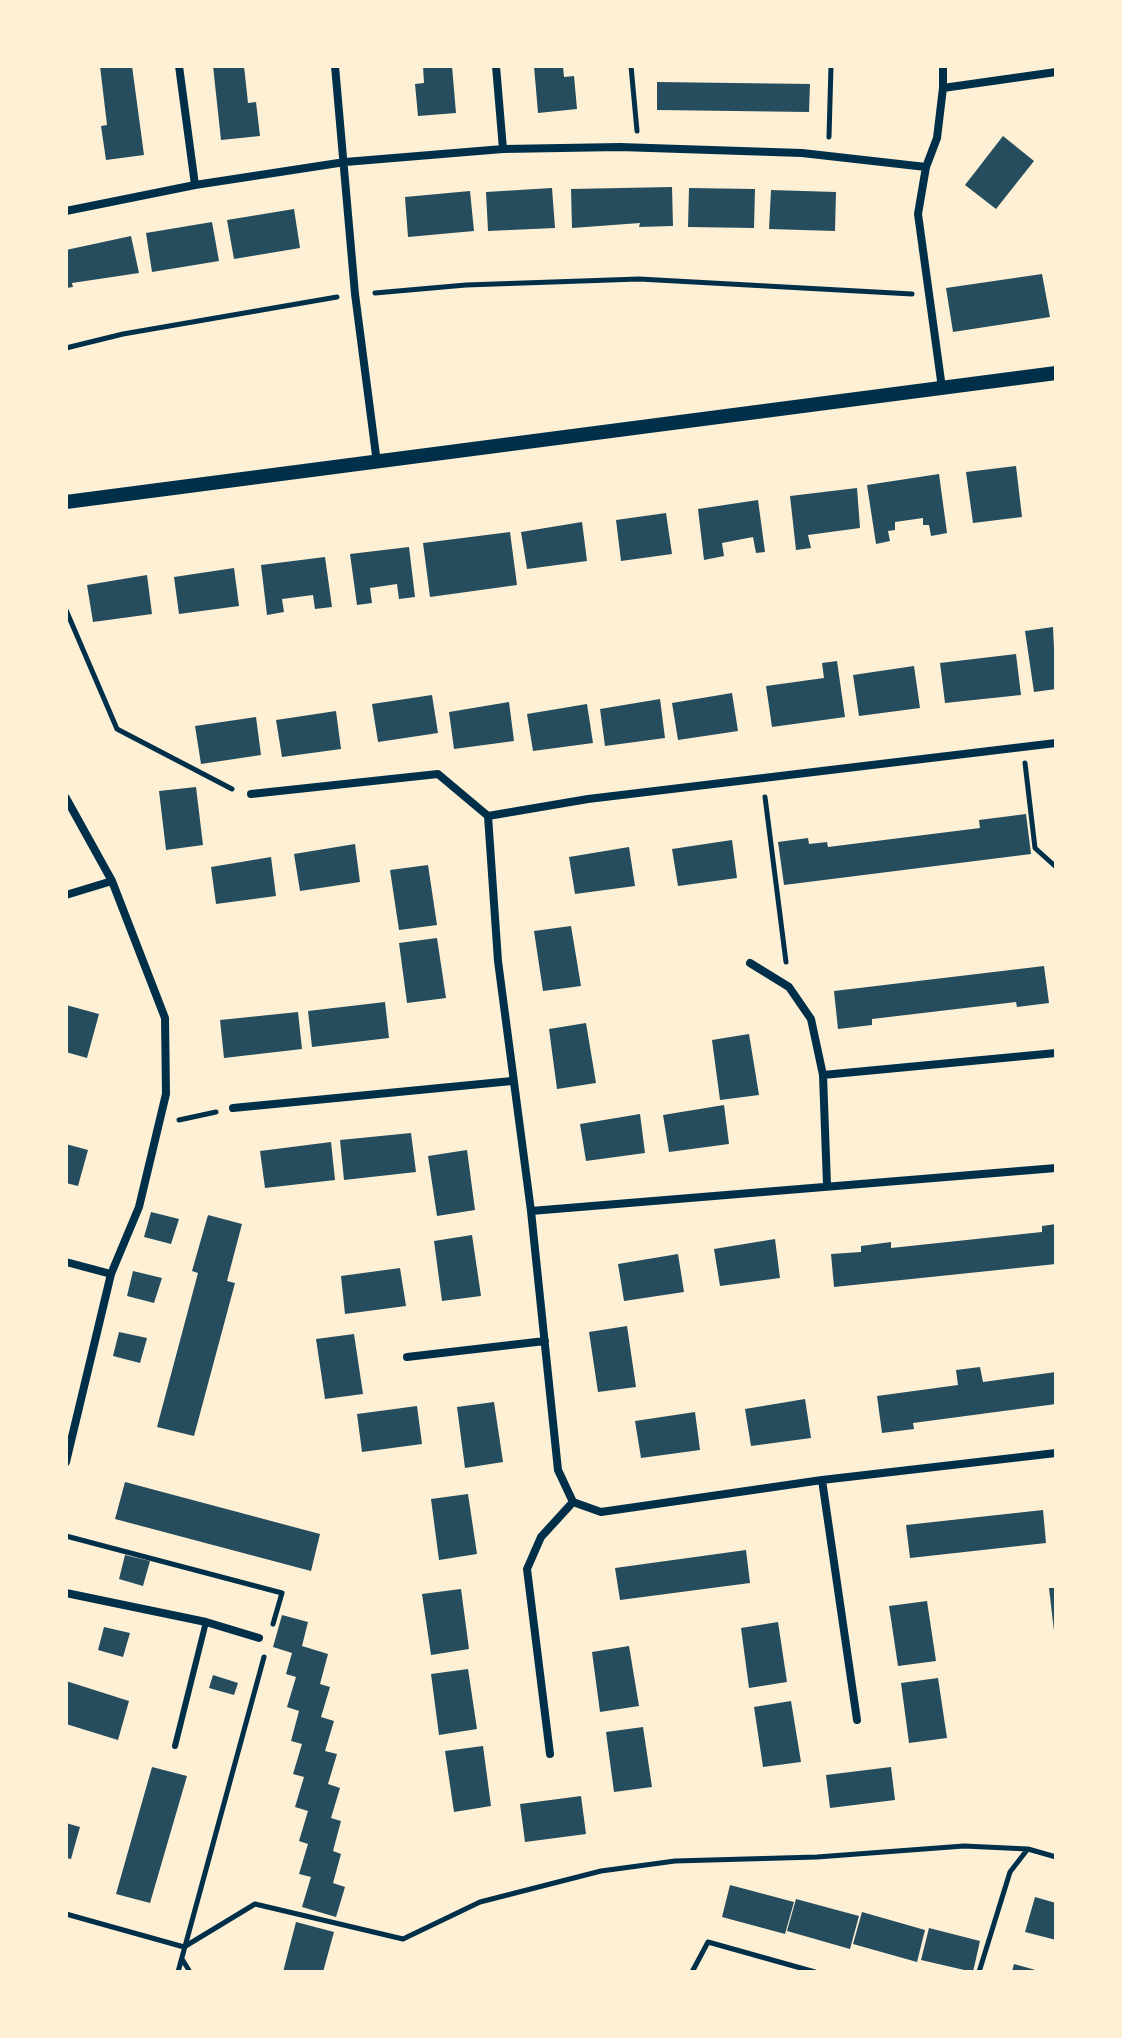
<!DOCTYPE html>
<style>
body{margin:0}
#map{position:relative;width:1122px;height:2038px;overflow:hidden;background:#fdf0d5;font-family:"Libre Baskerville",serif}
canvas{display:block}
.frame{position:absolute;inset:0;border:68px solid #fdf0d5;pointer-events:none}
</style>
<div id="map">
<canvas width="1122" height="2038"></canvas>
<div class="frame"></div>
</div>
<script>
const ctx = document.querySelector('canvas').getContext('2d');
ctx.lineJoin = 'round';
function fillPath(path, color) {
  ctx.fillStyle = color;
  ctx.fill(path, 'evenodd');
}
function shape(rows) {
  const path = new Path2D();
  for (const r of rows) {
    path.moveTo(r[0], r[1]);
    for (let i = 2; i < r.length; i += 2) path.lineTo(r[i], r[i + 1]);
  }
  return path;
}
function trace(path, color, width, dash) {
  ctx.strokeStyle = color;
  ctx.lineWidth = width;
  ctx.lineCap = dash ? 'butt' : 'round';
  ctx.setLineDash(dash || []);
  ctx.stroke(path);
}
const building = shape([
 [100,66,132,66,144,155,106,160,101,126,107,125],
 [213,66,244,66,248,103,256,102,260,136,221,140],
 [423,66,452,66,456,113,418,116,415,84,424,83],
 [534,66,563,66,564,77,574,76,577,109,538,113],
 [657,82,810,84,809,112,657,110],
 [1003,136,1034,161,996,209,965,185],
 [672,187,673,226,639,227,640,223,572,228,571,189],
 [552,188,555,228,488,231,486,192],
 [689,188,755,189,754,228,688,227],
 [771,190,836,192,835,231,769,229],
 [470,191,474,231,408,237,405,197],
 [294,209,300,248,234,259,227,220],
 [212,222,219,261,152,272,146,233],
 [131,236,139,273,72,283,73,287,66,288,66,250],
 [1042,274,1050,317,953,332,946,288],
 [1016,466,1022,517,973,523,966,472],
 [939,474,947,533,931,536,929,525,923,525,923,518,895,522,895,530,888,531,890,541,876,544,867,485],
 [857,488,860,528,808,535,811,548,796,550,790,496],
 [758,500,765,552,756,553,753,537,722,543,724,556,704,560,698,509],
 [666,513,672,554,621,561,616,520],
 [582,522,587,561,527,569,521,532],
 [510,532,517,585,430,597,423,543],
 [409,547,415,597,399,599,397,584,370,588,372,603,357,605,350,554],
 [325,557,332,607,315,609,313,595,282,599,284,612,267,615,261,565],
 [234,568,239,606,179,614,174,577],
 [147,575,152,614,93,622,87,585],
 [1053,627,1056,689,1034,692,1025,631],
 [1016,654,1021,695,945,703,940,663],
 [837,661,845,717,772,727,766,686,824,678,822,663],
 [914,666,920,708,859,716,853,675],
 [732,693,738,731,678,740,672,703],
 [432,695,438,733,378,742,372,704],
 [660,699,665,738,605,746,600,709],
 [509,702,514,741,454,749,449,712],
 [587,704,593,743,533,751,527,714],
 [336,711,341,749,282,757,276,720],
 [256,717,261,755,201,764,195,726],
 [196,787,203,845,166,850,159,791],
 [1026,814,1031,854,784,885,778,842,808,838,809,844,827,842,828,847,980,828,979,820],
 [732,840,737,878,678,886,672,849],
 [355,844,360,882,300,891,294,854],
 [629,847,635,886,575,894,569,857],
 [271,857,276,896,216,904,211,867],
 [428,865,437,925,399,930,390,870],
 [571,926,581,986,543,991,534,931],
 [437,938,446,998,407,1003,399,943],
 [1044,966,1049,1003,1017,1007,1016,1002,872,1019,872,1025,838,1029,834,991],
 [385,1002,389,1038,312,1047,308,1011],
 [66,1005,99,1014,87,1058,66,1052],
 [298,1012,302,1049,224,1058,220,1020],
 [586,1023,596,1083,557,1089,549,1029],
 [749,1034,759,1095,720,1100,712,1040],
 [724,1105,729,1144,669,1152,663,1115],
 [640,1114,645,1153,586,1161,580,1124],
 [411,1133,416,1172,344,1180,340,1140],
 [331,1142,335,1180,265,1188,260,1151],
 [66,1144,88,1150,78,1186,66,1183],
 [467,1150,475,1210,437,1216,428,1156],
 [151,1212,179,1219,171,1244,144,1237],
 [208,1215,242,1224,227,1281,235,1283,194,1436,157,1427,198,1273,192,1271],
 [1056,1224,1056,1264,834,1287,831,1254,861,1252,861,1246,891,1242,891,1248,1042,1232,1042,1226],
 [472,1235,481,1296,442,1301,434,1241],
 [775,1239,780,1278,720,1286,714,1249],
 [678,1254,684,1292,624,1301,618,1264],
 [400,1268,406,1306,345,1314,341,1276],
 [133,1271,162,1278,154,1303,127,1296],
 [627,1326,636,1387,598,1392,589,1332],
 [119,1332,147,1338,140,1363,113,1356],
 [354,1334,363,1394,325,1399,316,1339],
 [980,1367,983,1382,1056,1372,1056,1404,913,1423,914,1429,882,1433,877,1396,958,1385,956,1370],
 [805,1399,811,1438,751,1446,745,1409],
 [494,1402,503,1462,465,1468,457,1407],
 [417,1406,422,1444,362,1452,357,1414],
 [695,1412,700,1450,641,1458,635,1421],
 [125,1482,320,1534,311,1571,115,1519],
 [468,1494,477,1554,439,1560,431,1499],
 [1043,1510,1046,1543,910,1558,906,1525],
 [746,1550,750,1583,620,1600,615,1568],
 [125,1555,150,1561,143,1586,119,1579],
 [1049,1588,1056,1588,1056,1630,1054,1631],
 [461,1589,469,1649,431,1655,422,1594],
 [927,1601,936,1661,898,1666,889,1606],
 [282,1615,308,1622,302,1646,328,1654,320,1684,330,1687,321,1717,334,1721,325,1751,337,1754,328,1784,340,1788,331,1818,341,1821,333,1851,341,1854,333,1883,345,1887,336,1917,302,1907,311,1877,299,1874,308,1844,299,1841,308,1811,295,1807,304,1777,293,1774,302,1744,291,1741,299,1711,287,1707,296,1677,286,1674,292,1653,273,1647],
 [778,1622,787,1682,749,1688,741,1628],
 [104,1627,130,1633,123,1657,98,1650],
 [629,1646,639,1706,600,1712,592,1652],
 [468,1669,477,1729,439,1735,431,1674],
 [213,1675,238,1683,234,1695,209,1688],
 [938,1678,947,1738,909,1743,901,1683],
 [66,1681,129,1701,118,1740,66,1724],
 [791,1701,801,1762,763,1767,754,1707],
 [643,1727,652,1787,614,1792,606,1732],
 [483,1746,491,1806,454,1812,445,1751],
 [152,1767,187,1776,150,1903,116,1894],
 [891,1767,895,1800,830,1808,826,1775],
 [581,1796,586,1834,525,1842,520,1804],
 [66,1823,80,1827,71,1859,66,1858],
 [730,1885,794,1902,785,1934,722,1917],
 [1035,1897,1056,1903,1056,1940,1025,1932],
 [796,1899,859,1916,850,1949,787,1931],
 [862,1912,925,1930,917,1962,853,1944],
 [296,1922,334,1932,323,1972,283,1972],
 [929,1928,980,1941,973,1972,921,1960],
 [1014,1964,1039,1971,1039,1972,1012,1972]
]);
const path = shape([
 [631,66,637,131],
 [829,137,831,66],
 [375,293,466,285,639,279,912,294],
 [66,348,123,334,337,297],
 [66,610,117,729,232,789],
 [1025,763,1035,848,1056,867],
 [765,797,786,962],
 [179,1120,216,1112],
 [66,1536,282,1593,273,1624],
 [66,1914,184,1947,255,1904,403,1939,480,1902,601,1871,675,1861,817,1857,964,1846,1028,1849,1056,1857],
 [182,1959,190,1972],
 [178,1972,264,1657],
 [692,1972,708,1942,815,1972],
 [979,1972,1010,1872,1027,1850]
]);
const service = shape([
 [175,1746,206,1622]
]);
const minor = shape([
 [179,66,195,185],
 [335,66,355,294,377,463],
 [496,66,503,149],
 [943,66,943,88],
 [66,211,195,185,345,162,503,149,620,147,802,153,926,167],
 [942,388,918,214,926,167,937,138,943,88,1056,72],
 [251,794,438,774,488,816,588,799,1056,743],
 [66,798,112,881,165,1018,166,1094,139,1207,111,1274,66,1462],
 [488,816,498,961,531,1211,558,1470,573,1502,541,1537,527,1569,550,1754],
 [66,895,112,881],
 [750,963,789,987,811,1019,823,1075,827,1185],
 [823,1075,1056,1053],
 [233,1108,512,1081],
 [531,1211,1056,1168],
 [66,1262,111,1274],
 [407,1357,545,1341],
 [822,1480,857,1720],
 [573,1502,601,1512,822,1480,1056,1453],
 [66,1593,206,1622,259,1638]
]);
const tertiary = shape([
 [66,502,1056,373]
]);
fillPath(building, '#264d5e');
trace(path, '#003049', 5);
trace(service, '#003049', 6);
trace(minor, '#003049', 8);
trace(tertiary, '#003049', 14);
</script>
